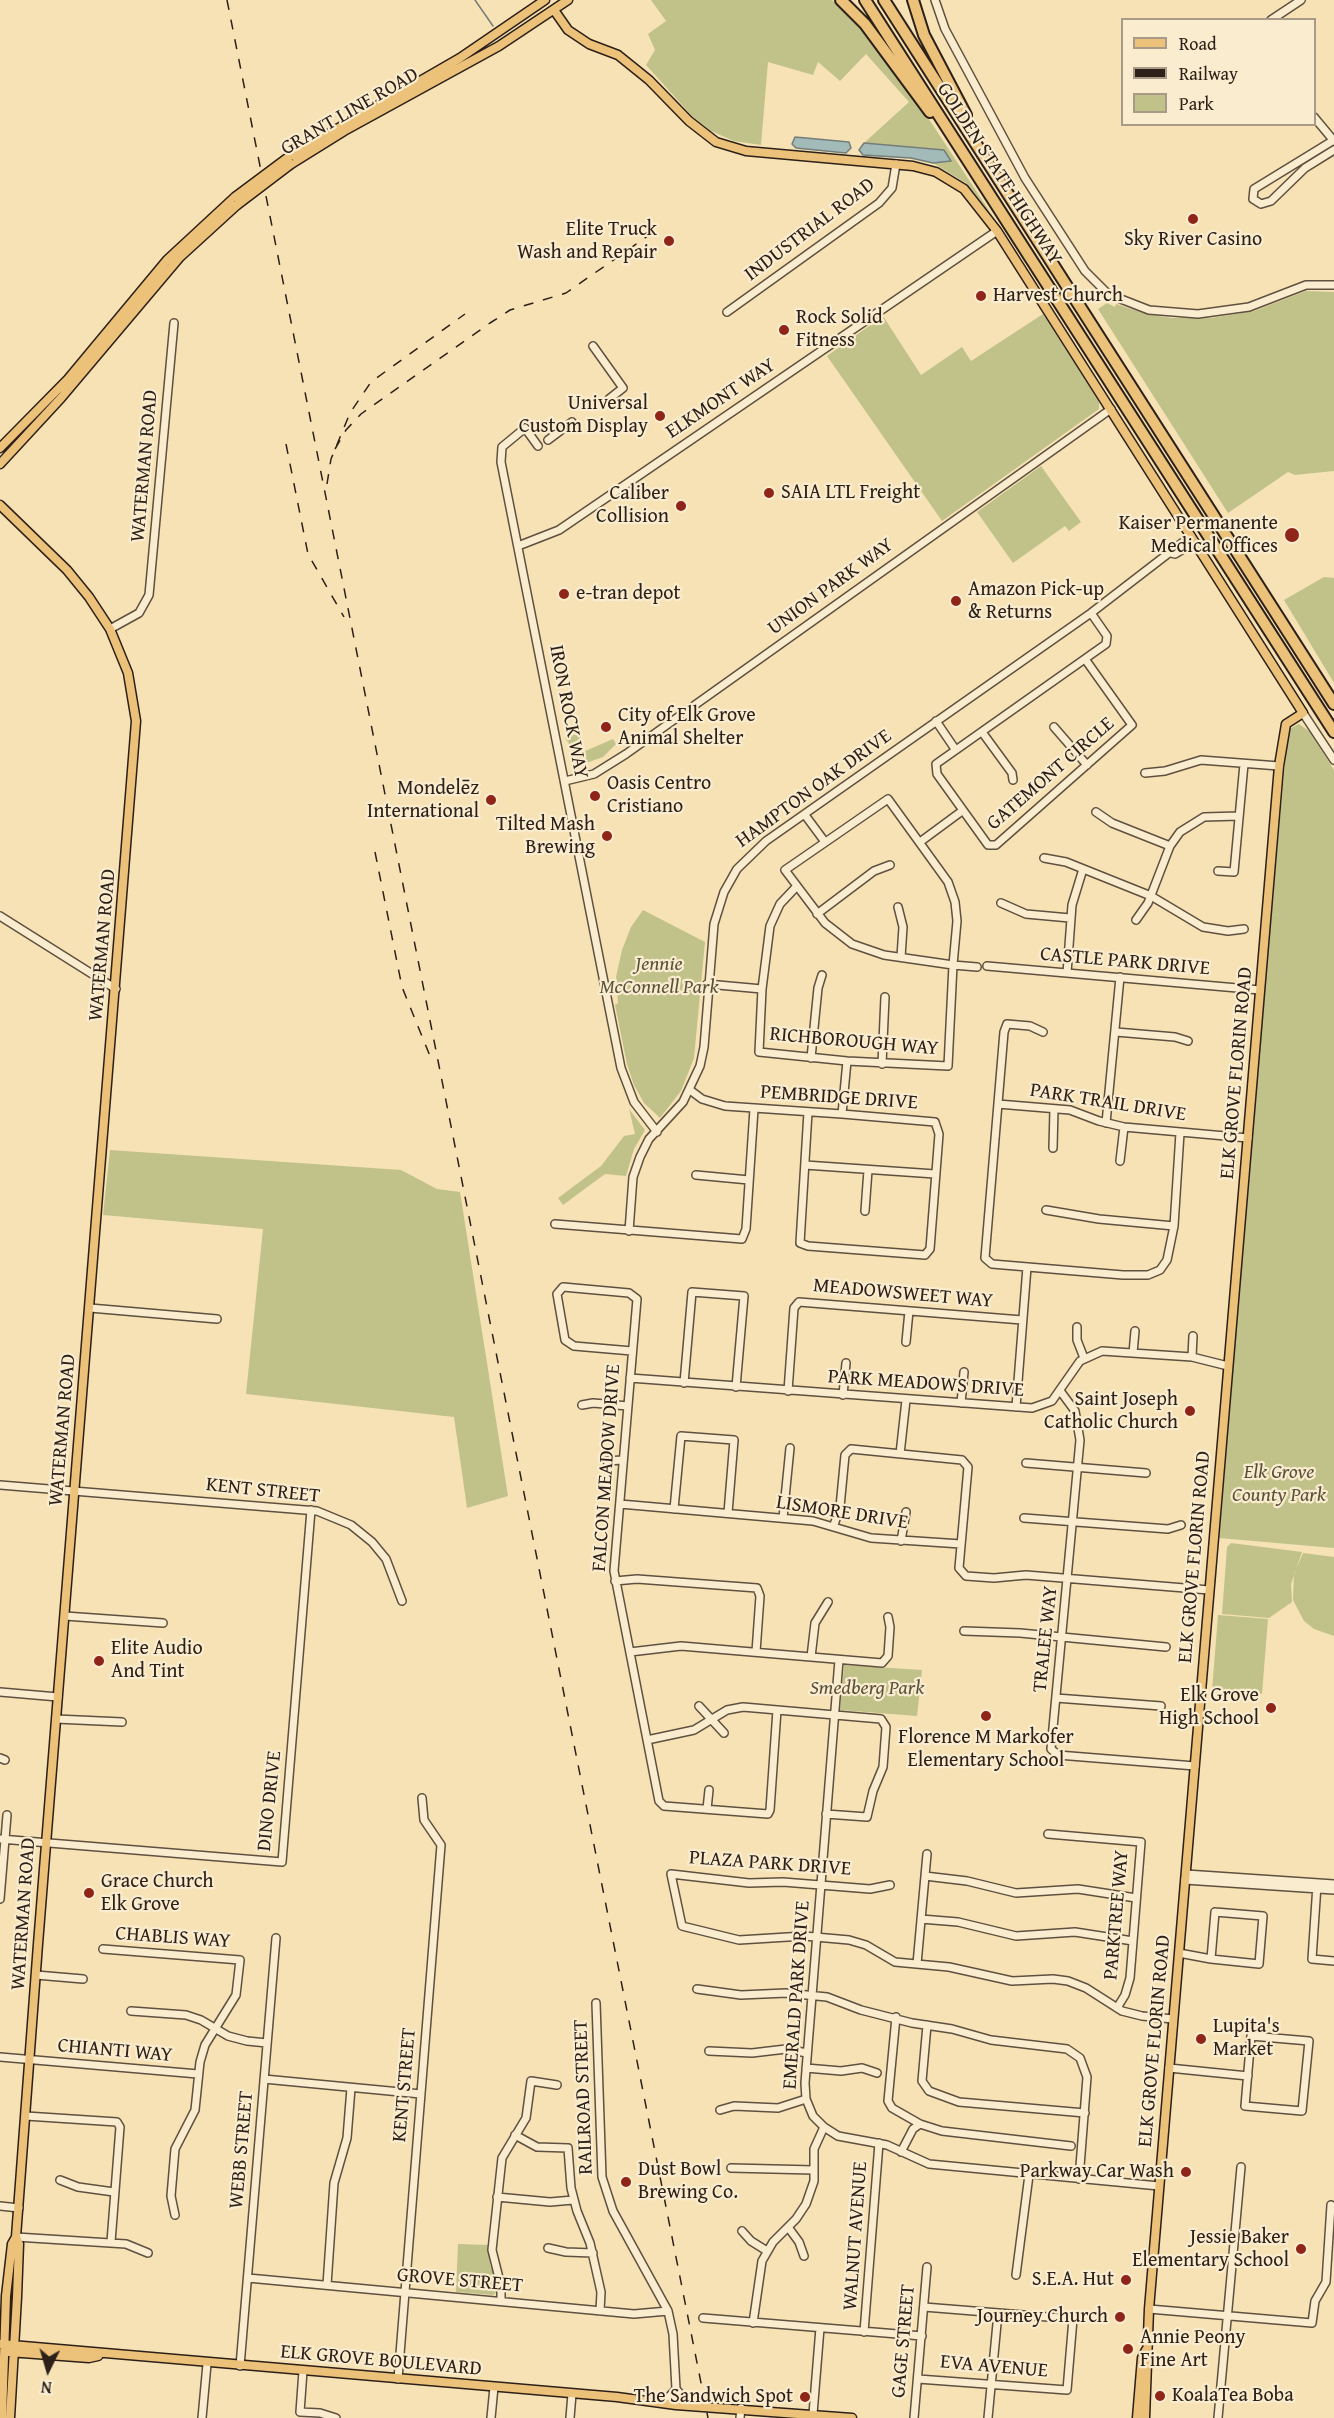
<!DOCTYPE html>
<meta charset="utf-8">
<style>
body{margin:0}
#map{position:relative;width:1334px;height:2418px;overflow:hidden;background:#f7e2b5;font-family:"Gentium Book Plus",serif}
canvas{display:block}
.legend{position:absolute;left:1121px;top:18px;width:195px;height:108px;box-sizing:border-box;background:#faeccf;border:2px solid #a89a86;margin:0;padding:8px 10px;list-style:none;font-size:18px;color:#2c2018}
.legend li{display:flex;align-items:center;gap:12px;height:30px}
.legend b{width:30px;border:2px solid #a89a86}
.north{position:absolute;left:18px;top:2340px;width:60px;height:60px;-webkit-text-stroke:4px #faeccf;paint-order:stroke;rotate:185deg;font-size:16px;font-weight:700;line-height:24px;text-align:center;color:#2c2018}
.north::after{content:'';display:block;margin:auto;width:21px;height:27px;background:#2c2018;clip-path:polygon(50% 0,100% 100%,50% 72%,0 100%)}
</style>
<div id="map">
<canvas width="1334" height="2418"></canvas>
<ul class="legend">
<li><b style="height:8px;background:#ecc17a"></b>Road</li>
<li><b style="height:8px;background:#2c2018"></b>Railway</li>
<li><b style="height:16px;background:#c1c28a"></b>Park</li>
</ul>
<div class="north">N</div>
</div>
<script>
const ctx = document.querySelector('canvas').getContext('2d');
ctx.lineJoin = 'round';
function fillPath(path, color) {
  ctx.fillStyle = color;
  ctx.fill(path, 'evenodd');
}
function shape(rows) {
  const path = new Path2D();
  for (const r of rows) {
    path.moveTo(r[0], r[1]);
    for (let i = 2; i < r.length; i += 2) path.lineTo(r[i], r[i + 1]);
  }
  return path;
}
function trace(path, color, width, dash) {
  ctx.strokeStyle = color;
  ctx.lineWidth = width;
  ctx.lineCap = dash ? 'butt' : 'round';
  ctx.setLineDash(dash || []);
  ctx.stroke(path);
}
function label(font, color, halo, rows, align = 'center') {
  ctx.font = font + ' "Gentium Book Plus",serif';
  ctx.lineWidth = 4.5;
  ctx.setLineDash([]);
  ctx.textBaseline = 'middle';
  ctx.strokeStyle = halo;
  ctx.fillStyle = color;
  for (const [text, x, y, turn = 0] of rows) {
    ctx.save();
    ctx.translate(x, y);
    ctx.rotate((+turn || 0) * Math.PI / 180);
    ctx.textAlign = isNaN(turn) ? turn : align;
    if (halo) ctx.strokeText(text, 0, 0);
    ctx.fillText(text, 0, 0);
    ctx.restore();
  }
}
const green = shape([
 [651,0,832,0,858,24,915,98,994,218,966,183,933,163,951,161,944,150,864,143,909,102,866,54,840,81,818,62,813,75,768,62,761,145,734,141,711,131,692,116,646,65,655,50,648,34,666,21],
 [1306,291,1334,292,1334,471,1295,475,1288,472,1228,513,1098,309,1107,303,1115,307,1116,304,1147,314,1172,318,1211,318,1254,311],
 [1043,314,1099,402,1099,409,942,521,827,356,883,316,921,375,962,347,971,361],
 [1041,466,1081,522,1069,531,1065,526,1013,563,977,512],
 [1324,577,1334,578,1334,683,1284,600],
 [1299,724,1309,731,1334,770,1334,1548,1219,1538,1226,1459,1223,1458,1284,774,1289,729],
 [579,733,582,741,579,747,583,752,613,739,616,744,603,757,578,766,572,757,572,748,565,738],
 [643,910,705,942,694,1058,681,1091,660,1118,644,1103,634,1085,627,1064,615,1005,618,1003,616,977,622,950,631,927],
 [629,1109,645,1130,634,1149,626,1176,605,1174,563,1205,558,1198,601,1166,624,1136,635,1134],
 [110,1150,401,1170,437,1189,460,1192,508,1496,467,1508,454,1417,246,1394,263,1229,103,1215],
 [1231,1543,1302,1552,1291,1584,1292,1602,1269,1618,1222,1614,1227,1547],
 [1303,1553,1334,1557,1334,1636,1314,1629,1304,1621,1293,1600,1294,1574],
 [1218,1615,1268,1619,1262,1694,1212,1691],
 [844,1665,922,1670,917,1716,840,1710],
 [458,2244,489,2245,490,2265,498,2285,498,2291,493,2295,456,2292]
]);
const water = shape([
 [795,137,849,142,851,148,846,153,796,148,792,144,795,137],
 [864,143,944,150,951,161,933,163,911,158,863,155,859,150,864,143]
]);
const stream = shape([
 [475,0,493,26]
]);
const minor = shape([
 [935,0,945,29,1025,178,1085,271,1108,294,1149,310,1198,314,1249,307,1306,285,1334,285],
 [1271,20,1301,0],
 [1314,117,1334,141],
 [1334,140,1254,189,1253,199,1261,204,1271,201,1305,168,1334,150],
 [727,312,879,203,892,188,896,164],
 [593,346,623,388,609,399],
 [548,440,572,422],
 [538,446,525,428,502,447,501,462,621,1068,634,1102,657,1132],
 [518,546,559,530,997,231],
 [1171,553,1175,554,1195,542],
 [110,629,139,613,149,595,174,323],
 [1085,659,1132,725,996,845,988,845,937,774,936,764,1106,644,1107,636,1091,613],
 [1303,713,1334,760],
 [936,721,955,749],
 [1054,727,1087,765],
 [982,732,1012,773,1013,780],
 [1145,773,1165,771,1201,760,1279,766],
 [565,781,594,774,626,754,1111,409],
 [1096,812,1112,823,1170,846],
 [805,815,825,842],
 [920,842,962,811],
 [1044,858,1066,862,1151,896,1203,927,1228,931,1244,929],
 [1218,871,1234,872,1244,764],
 [797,886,780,904,770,926,762,989,759,1052,847,1061,948,1066,953,965,957,921,955,902,948,882,888,799,785,870,825,923,852,944,884,955,953,965,977,967],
 [1001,903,1026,914,1070,918],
 [898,907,903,927,901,957],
 [817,914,874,871,890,865],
 [0,916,116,989],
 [1136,920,1148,903,1170,846,1180,832,1204,817,1239,816],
 [987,966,1260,990],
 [1067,973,1072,905,1083,869],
 [707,984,762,989],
 [1043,1032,1030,1026,1007,1024,1004,1032,985,1258,992,1264,1123,1275,1148,1275,1160,1270,1167,1260,1174,1226,1180,1133],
 [1116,1032,1175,1037,1188,1041],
 [811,1058,818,988,822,975],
 [882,1064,885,997],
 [690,1090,702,1099,725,1106,842,1114,935,1122,939,1134,930,1249,925,1255,808,1246,800,1243,808,1112],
 [998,1104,1070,1110,1099,1121,1124,1127,1248,1138],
 [842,1114,847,1061],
 [1106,1123,1120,977],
 [1053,1148,1054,1109],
 [1120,1161,1124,1127],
 [805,1165,935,1174],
 [696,1175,749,1180],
 [1046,1210,1099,1219,1174,1226],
 [865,1211,868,1170],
 [555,1224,742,1239,746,1229,754,1109],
 [629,1231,633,1177,640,1157,649,1139,683,1102,700,1066,704,1047,714,924,724,892,737,869,766,841,1091,613,1191,536],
 [90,1308,217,1319],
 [1077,1327,1077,1340,1084,1358],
 [906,1342,909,1311],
 [632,1351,574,1346,565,1340,557,1294,563,1287,629,1293,637,1299,614,1571,659,1801,664,1806,768,1814,770,1810,777,1710],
 [1133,1353,1135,1331],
 [1192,1357,1193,1336],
 [630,1378,1032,1408,1052,1401,1080,1361,1102,1351,1192,1357,1228,1366],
 [684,1383,692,1292,744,1296,736,1387],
 [788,1391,794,1308,799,1302,1022,1320],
 [1061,1392,1075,1411,1080,1440,1051,1749,1058,1755,1195,1766],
 [843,1395,846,1363],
 [961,1403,964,1372],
 [582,1405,593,1403,628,1406],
 [1016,1407,1027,1267],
 [900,1454,906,1400],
 [607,1461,622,1460],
 [1026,1463,1146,1473],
 [0,1485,317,1511,351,1525,372,1542,386,1559,402,1601],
 [620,1504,813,1521,871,1538,961,1544],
 [674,1509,681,1436,734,1440,728,1513],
 [783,1518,790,1448],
 [1024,1518,1168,1529,1181,1525],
 [834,1525,840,1507,845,1455,851,1449,962,1460,968,1467,959,1568,966,1576,994,1578,1026,1575,1209,1590],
 [901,1541,906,1512],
 [615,1581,637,1579,757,1588,760,1596,756,1652],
 [65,1616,163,1623],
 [964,1631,1020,1633,1166,1647],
 [630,1652,681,1646,882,1663,888,1656,890,1627,888,1617],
 [811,1657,815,1623,828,1602],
 [839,1660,805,2083,806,2099,813,2116,824,2127,838,2136,887,2145,929,2164,1159,2186],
 [0,1692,58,1697],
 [1056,1698,1161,1706],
 [699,1706,724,1733],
 [56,1719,122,1722],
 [647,1740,694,1730,727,1710,743,1707,881,1719,886,1727,883,1767,873,1791,867,1817,826,1814],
 [0,1758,5,1760],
 [707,1809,709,1790],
 [1048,1834,1141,1842,1130,1978,1125,1995,1117,2008],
 [0,1839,282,1862,311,1510],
 [1186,1874,1334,1884],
 [925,1876,967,1881,1016,1893,1078,1889,1136,1898],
 [1185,1880,1334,1890],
 [890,1885,870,1889,783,1882,749,1883,671,1874,682,1926,739,1940,804,1936,849,1940,866,1945,895,1962,949,1967,1012,1981,1053,1979,1068,1981,1086,1988,1122,2011,1142,2016,1173,2019],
 [1317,1885,1312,1959,1334,1961],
 [0,1899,7,1815],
 [1215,1912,1263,1916,1259,1964,1211,1959,1215,1912],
 [921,1919,958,1922,1016,1936,1075,1932,1133,1941],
 [103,1949,240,1960,236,1995,205,2045,200,2062,195,2110,175,2149,171,2196,175,2215],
 [1179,1953,1211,1959],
 [917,1964,927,1854],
 [36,1975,83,1979],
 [697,1989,741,1995,786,1993,827,1997,861,2010,912,2023,952,2029,991,2040,1067,2049,1080,2058,1087,2077,1079,2179],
 [596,2003,602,2177,613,2211,668,2311,673,2334,676,2389,686,2401],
 [131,2011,186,2015,201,2020,228,2036,247,2041,267,2043],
 [896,2017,888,2101,892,2108,920,2124,942,2131,1071,2146],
 [927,2025,922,2081,929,2091,959,2102,1085,2113],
 [1251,2036,1309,2041,1302,2111,1245,2106,1251,2036],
 [709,2051,752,2053,786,2049,807,2053],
 [0,2057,198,2074],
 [806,2068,841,2071,862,2068,877,2073],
 [1169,2068,1248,2076],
 [264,2079,421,2094],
 [720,2110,734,2106,778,2108,806,2099],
 [26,2116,117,2122,120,2127,111,2242],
 [515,2135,537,2147,568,2148,571,2188,577,2211,590,2243,601,2292,600,2311],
 [901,2152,913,2129,920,2124],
 [731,2168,814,2170],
 [60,2180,78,2187,114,2192],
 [497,2197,550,2202,573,2200],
 [0,2206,19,2208],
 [788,2227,799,2242,804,2256],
 [742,2231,751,2241,767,2251],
 [16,2237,126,2244,148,2253],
 [548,2248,566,2252,593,2253],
 [1016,2275,1029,2175],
 [248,2278,634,2314,668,2311],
 [327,2285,334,2183,347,2138,351,2088],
 [501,2301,501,2286,492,2250,502,2158,526,2118,531,2081,557,2085],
 [1149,2309,1312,2323,1315,2301,1326,2282,1331,2205],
 [703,2318,922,2336],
 [753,2323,762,2261,773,2242,796,2219,806,2204,814,2181,814,2149,824,2127],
 [864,2332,879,2143],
 [240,2366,276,1938],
 [303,2371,300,2412,320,2413,336,2418],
 [398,2379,441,1845,424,1820,422,1798],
 [918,2379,1067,2390,1073,2319,924,2307],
 [667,2399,676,2389],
 [813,2414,820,2328],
 [202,2418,207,2364],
 [491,2418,494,2387],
 [570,2418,572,2394],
 [740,2418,741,2408],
 [914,2418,927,2267],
 [988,2418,998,2313],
 [1218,2418,1241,2167]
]);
const major = shape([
 [554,10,568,30,589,44,618,55,649,80,689,121,716,142,746,151,913,166,936,172,964,189,997,231,1303,713,1286,724,1279,766,1149,2309,1145,2418],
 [290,156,460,58,545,0],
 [291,164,344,131,499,46,568,0],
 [0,448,68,379,167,260,235,197],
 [0,464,61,398,180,257,237,205],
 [0,505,67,570,89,597,110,629,128,673,136,721,38,1944,16,2237,19,2244,17,2297,10,2418],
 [0,2344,617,2397,676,2405,852,2418],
 [9,2352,89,2358,98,2356],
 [2,2418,6,2296,12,2244,16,2237],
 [1137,2418,1142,2358,1146,2350]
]);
const highway = shape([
 [841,0,865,24,930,112],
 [865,0,1334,732],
 [884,0,1334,704],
 [913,0,924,35,966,115]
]);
const rail = shape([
 [227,0,708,2418],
 [286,444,308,554,344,617],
 [335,449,346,430,361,414,490,323,510,310,566,293,655,231],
 [327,484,331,459,350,413,371,382,465,314],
 [375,852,402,987,430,1056]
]);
const majorBridge = shape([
 [235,197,290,156],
 [237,205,291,164]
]);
const markers = [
 [1193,219,6,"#8f2418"],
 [669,241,6,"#8f2418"],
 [981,296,6,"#8f2418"],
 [784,330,6,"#8f2418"],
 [660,416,6,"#8f2418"],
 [769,493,6,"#8f2418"],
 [681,506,6,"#8f2418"],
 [1292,535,8,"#8f2418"],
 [564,594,6,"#8f2418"],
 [956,601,6,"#8f2418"],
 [606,727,6,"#8f2418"],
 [595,796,6,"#8f2418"],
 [491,800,6,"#8f2418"],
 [607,836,6,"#8f2418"],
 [1190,1411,6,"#8f2418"],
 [99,1661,6,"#8f2418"],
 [1271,1708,6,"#8f2418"],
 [986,1716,6,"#8f2418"],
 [89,1893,6,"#8f2418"],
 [1201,2039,6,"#8f2418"],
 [1186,2172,6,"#8f2418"],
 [626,2182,6,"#8f2418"],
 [1301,2249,6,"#8f2418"],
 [1126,2280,6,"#8f2418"],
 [1120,2317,6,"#8f2418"],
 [1128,2349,6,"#8f2418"],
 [1160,2396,6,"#8f2418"],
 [805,2397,6,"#8f2418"]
];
const streetNames = [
 ["GRANT LINE ROAD",350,112,-30],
 ["GOLDEN STATE HIGHWAY",999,174,57],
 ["INDUSTRIAL ROAD",810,230,-37],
 ["ELKMONT WAY",721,399,-34],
 ["WATERMAN ROAD",145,466,-85],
 ["UNION PARK WAY",831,587,-36],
 ["IRON ROCK WAY",568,712,79],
 ["GATEMONT CIRCLE",1051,774,-41],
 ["HAMPTON OAK DRIVE",814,789,-36],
 ["WATERMAN ROAD",103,945,-85],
 ["CASTLE PARK DRIVE",1125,962,5],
 ["RICHBOROUGH WAY",854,1042,5],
 ["ELK GROVE FLORIN ROAD",1237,1073,-85],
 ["PEMBRIDGE DRIVE",839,1098,4],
 ["PARK TRAIL DRIVE",1108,1103,9],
 ["MEADOWSWEET WAY",903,1294,5],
 ["PARK MEADOWS DRIVE",926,1384,4],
 ["WATERMAN ROAD",63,1430,-85],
 ["FALCON MEADOW DRIVE",607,1468,-86],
 ["KENT STREET",263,1491,6],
 ["LISMORE DRIVE",842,1513,9],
 ["ELK GROVE FLORIN ROAD",1195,1557,-85],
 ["TRALEE WAY",1046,1639,-84],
 ["DINO DRIVE",270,1801,-84],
 ["PLAZA PARK DRIVE",770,1864,4],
 ["WATERMAN ROAD",24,1914,-86],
 ["PARKTREE WAY",1117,1915,-85],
 ["CHABLIS WAY",173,1938,4],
 ["EMERALD PARK DRIVE",797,1995,-86],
 ["ELK GROVE FLORIN ROAD",1155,2041,-85],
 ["CHIANTI WAY",115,2051,5],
 ["KENT STREET",405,2085,-85],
 ["RAILROAD STREET",584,2097,-92],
 ["WEBB STREET",242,2150,-85],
 ["WALNUT AVENUE",856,2236,-86],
 ["GROVE STREET",460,2281,5],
 ["GAGE STREET",904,2341,-85],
 ["ELK GROVE BOULEVARD",381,2361,5],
 ["EVA AVENUE",994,2367,5]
];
const poiNames = [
 ["Elite Truck",657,230],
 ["Wash and Repair",657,253],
 ["Sky River Casino",1193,240,"center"],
 ["Harvest Church",993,296,"left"],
 ["Rock Solid",796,318,"left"],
 ["Fitness",796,341,"left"],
 ["Universal",648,404],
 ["Custom Display",648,427],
 ["SAIA LTL Freight",781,493,"left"],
 ["Caliber",669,494],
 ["Collision",669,517],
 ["Kaiser Permanente",1278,524],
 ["Medical Offices",1278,547],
 ["Amazon Pick-up",968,590,"left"],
 ["& Returns",968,613,"left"],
 ["e-tran depot",576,594,"left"],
 ["City of Elk Grove",618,716,"left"],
 ["Animal Shelter",618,739,"left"],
 ["Oasis Centro",607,784,"left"],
 ["Cristiano",607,807,"left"],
 ["Mondelēz",479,789],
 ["International",479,812],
 ["Tilted Mash",595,825],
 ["Brewing",595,848],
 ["Saint Joseph",1178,1400],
 ["Catholic Church",1178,1423],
 ["Elite Audio",111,1649,"left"],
 ["And Tint",111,1672,"left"],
 ["Elk Grove",1259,1696],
 ["High School",1259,1719],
 ["Florence M Markofer",986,1738,"center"],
 ["Elementary School",986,1761,"center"],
 ["Grace Church",101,1882,"left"],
 ["Elk Grove",101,1905,"left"],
 ["Lupita's",1213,2027,"left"],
 ["Market",1213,2050,"left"],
 ["Dust Bowl",638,2170,"left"],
 ["Brewing Co.",638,2193,"left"],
 ["Parkway Car Wash",1174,2172],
 ["Jessie Baker",1289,2238],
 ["Elementary School",1289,2261],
 ["S.E.A. Hut",1114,2280],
 ["Journey Church",1108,2317],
 ["Annie Peony",1140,2338,"left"],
 ["Fine Art",1140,2361,"left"],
 ["KoalaTea Boba",1172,2396,"left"],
 ["The Sandwich Spot",793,2397]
];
const parkNames = [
 ["Jennie",659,965],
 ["McConnell Park",659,988],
 ["Elk Grove",1279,1473],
 ["County Park",1279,1496],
 ["Smedberg Park",867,1689]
];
fillPath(green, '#c1c28a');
fillPath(water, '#a2bbb9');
trace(water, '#737d79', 1.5);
trace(stream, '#737d79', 1.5);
trace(minor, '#5f503f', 10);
trace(major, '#2c2018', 11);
trace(highway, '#2c2018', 14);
trace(minor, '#faeccf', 7);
trace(major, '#ecc17a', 8);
trace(highway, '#ecc17a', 10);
trace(rail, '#2c2018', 1.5, [10, 10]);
trace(majorBridge, '#2c2018', 11, []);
trace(majorBridge, '#ecc17a', 8);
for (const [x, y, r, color] of markers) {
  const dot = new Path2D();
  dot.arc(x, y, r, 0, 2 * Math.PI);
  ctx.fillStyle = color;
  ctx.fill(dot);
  trace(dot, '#faeccf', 2);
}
label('20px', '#2c2018', '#faeccf', streetNames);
label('20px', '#2c2018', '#faeccf', poiNames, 'right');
label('italic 20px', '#59513a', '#faeccf', parkNames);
</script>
